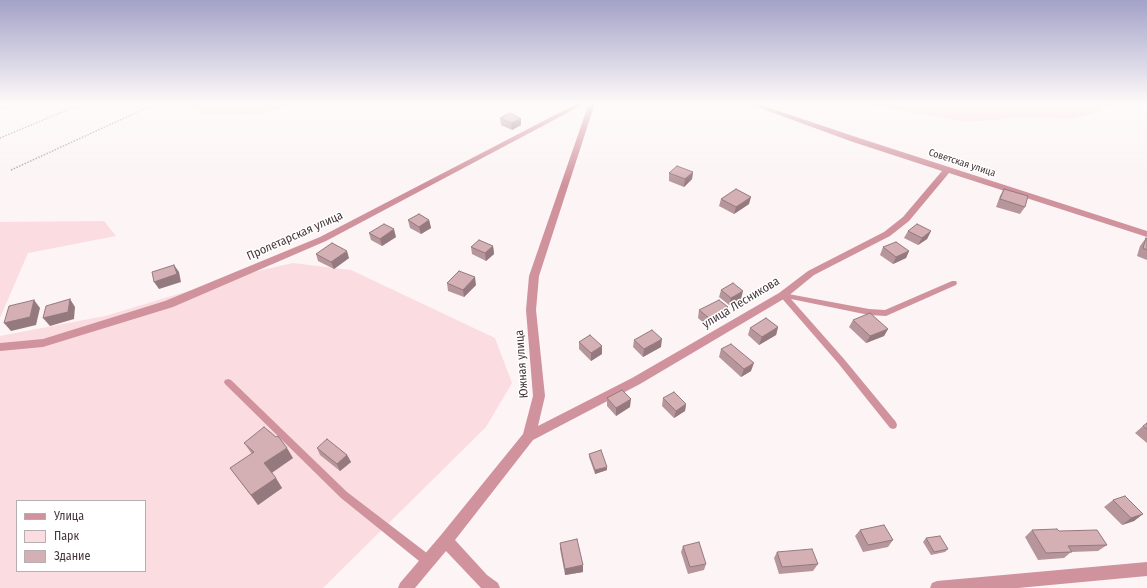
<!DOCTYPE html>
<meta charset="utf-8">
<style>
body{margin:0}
#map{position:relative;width:1147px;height:588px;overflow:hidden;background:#fcf4f5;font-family:"Fira Sans Condensed",sans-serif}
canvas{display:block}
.legend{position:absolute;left:16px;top:500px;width:130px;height:72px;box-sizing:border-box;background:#fff;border:1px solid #b5afb0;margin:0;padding:5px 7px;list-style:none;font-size:12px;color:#453639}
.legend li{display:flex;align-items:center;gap:8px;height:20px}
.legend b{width:20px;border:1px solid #b5afb0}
</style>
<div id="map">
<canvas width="1147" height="588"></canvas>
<ul class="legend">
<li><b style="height:5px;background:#d0939d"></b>Улица</li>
<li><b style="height:11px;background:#fbdde1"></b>Парк</li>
<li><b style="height:11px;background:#d4afb4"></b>Здание</li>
</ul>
</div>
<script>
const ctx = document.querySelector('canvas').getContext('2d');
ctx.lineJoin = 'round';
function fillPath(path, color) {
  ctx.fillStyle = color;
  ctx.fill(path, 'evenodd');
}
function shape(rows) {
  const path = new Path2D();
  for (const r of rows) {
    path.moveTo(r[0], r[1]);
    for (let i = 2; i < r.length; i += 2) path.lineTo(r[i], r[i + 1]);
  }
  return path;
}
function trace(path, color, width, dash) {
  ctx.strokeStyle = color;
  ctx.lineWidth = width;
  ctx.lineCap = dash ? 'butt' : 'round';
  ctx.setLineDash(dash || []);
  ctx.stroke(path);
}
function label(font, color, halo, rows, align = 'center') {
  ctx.font = font + ' "Fira Sans Condensed",sans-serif';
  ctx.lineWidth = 3;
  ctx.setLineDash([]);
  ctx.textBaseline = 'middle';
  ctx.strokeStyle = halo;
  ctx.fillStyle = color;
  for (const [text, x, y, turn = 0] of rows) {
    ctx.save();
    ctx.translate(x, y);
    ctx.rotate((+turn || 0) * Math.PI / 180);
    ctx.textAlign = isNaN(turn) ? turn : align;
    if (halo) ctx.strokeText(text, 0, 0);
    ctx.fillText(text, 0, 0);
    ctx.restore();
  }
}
const green = shape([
 [190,103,295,103,281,109,252,115,205,114,188,105],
 [856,103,1139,103,1122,104,1074,119,1018,118,968,122],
 [104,221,116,236,28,253,0,318,0,222],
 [293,263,351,270,495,338,512,383,486,427,323,588,0,588,0,336,105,316,245,274],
 [17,501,145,501,145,571,17,571]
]);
const path = shape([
 [0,108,12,103],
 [0,138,84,103],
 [11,170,157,103]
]);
const service = shape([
 [952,281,956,281,957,283,956,285,886,316,869,315,791,299,844,359,896,422,897,425,896,428,893,429,890,428,838,363,779,295,783,293,869,309,885,310,952,281],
 [228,379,231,380,347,492,432,557,433,561,432,565,428,566,424,565,341,498,225,384,224,382,225,380,228,379]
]);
const minor = shape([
 [578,103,586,103,326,241,173,307,43,347,0,351,0,343,43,339,165,301,320,237,578,103],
 [589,103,595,103,539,276,536,310,545,396,538,426,632,378,779,293,808,271,884,232,903,217,942,171,853,142,746,103,755,103,859,138,1147,231,1147,237,949,173,909,221,890,236,814,275,787,297,640,384,533,440,455,540,487,575,498,583,500,588,481,588,446,551,415,588,398,588,400,583,441,535,523,434,533,396,526,310,529,276,589,103],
 [1147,562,1147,576,1018,588,930,588,932,583,937,581,1147,562]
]);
const wall = shape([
 [500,118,521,119,521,125,512,130,501,125],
 [693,172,692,179,684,187,669,181,669,173],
 [1004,189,1025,207,1020,214,996,207,1000,196],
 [721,199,749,204,734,214,719,206],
 [408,220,429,220,431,228,421,234,410,228],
 [908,231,931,231,927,239,918,245,904,238],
 [369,233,396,237,382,246,371,240],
 [1146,238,1147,239,1147,260,1137,256,1140,246],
 [493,246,494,254,486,261,472,254,471,247],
 [883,247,909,251,906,258,893,264,880,255],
 [316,254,349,258,334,269,318,261],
 [447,283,476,285,464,297,448,291],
 [721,290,741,299,729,305,719,297],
 [699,310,726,315,707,326,698,318],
 [853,320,888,329,884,336,866,343,849,327],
 [778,327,776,335,759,345,748,335,750,328],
 [634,340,661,347,643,357,633,347],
 [579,342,602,346,602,354,591,361,579,349],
 [721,349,751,371,741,377,719,357],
 [607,398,630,407,616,416,607,406],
 [663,398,686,404,685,411,674,418,662,406],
 [1147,423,1147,443,1135,433,1143,426],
 [244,443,293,458,272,473,282,488,258,505,230,468,252,454],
 [317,448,347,455,351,462,340,471,320,455],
 [589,454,607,470,595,474,589,457],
 [1113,500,1143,514,1134,521,1122,525,1104,507],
 [860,530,893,540,888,547,863,552,855,536],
 [1032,530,1059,531,1107,545,1098,551,1071,552,1064,558,1038,560,1025,537],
 [926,538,948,549,945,552,931,555,923,542],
 [560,543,583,565,583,572,565,575,560,549],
 [683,546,706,564,704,570,688,574,681,552],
 [777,552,818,564,813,571,779,574,774,558]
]);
const shadedWall = shape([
 [521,119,521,125,512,130,511,123],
 [693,172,692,179,684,187,685,179],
 [751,197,749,204,734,214,736,207],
 [429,220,431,228,421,234,419,227],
 [394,229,396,237,382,246,380,239],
 [931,231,927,239,918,245,922,238],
 [493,246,494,254,486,261,485,253],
 [347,251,349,258,334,269,331,262],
 [909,251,906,258,893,264,896,257],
 [174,265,179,272,181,282,159,289,154,282],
 [475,277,476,285,464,297,463,290],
 [743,291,741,299,729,305,731,298],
 [70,299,75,307,74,319,50,326,43,318],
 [34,300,40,308,36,325,11,331,4,323],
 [728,307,726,315,707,326,709,318],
 [778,327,776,335,759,345,762,337],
 [888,329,884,336,866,343,870,336],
 [662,339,661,347,643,357,644,349],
 [602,346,602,354,591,361,591,353],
 [754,363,751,371,741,377,744,369],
 [631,399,630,407,616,416,616,408],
 [686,404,685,411,674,418,676,411],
 [287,448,293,458,271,473,264,463],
 [347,455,351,462,340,471,337,464],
 [607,467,607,470,595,474,595,470],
 [276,478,282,488,258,505,251,495],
 [1143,514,1134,521,1122,525,1131,518],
 [583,565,583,572,565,575,565,569]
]);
const building = shape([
 [510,113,521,119,511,123,500,118,510,113],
 [677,166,693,172,685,179,669,173,677,166],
 [736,189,751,197,736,207,721,199,736,189],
 [1004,189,1028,196,1025,207,1000,199,1004,189],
 [419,214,429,220,419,227,408,220,419,214],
 [384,224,394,229,380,239,369,233,384,224],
 [917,224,931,231,922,238,908,231,917,224],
 [1146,238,1147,239,1147,250,1143,248,1146,238],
 [479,240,493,246,485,253,471,247,479,240],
 [896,242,909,251,896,257,883,247,896,242],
 [332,243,347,251,331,262,316,254,332,243],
 [174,265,177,274,154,282,152,272,174,265],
 [459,271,475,277,463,290,447,283,459,271],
 [733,283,743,291,731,298,721,290,733,283],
 [70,299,68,312,43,318,46,306,70,299],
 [34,300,30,317,4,323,9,306,34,300],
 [719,300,728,307,709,318,699,310,719,300],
 [870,313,888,329,870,336,853,320,870,313],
 [766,318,778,327,762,337,750,328,766,318],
 [652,330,662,339,644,349,634,340,652,330],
 [590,335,602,346,591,353,579,342,590,335],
 [731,344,754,363,744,369,721,349,731,344],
 [622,390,631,399,616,408,607,398,622,390],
 [674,392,686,404,676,411,663,398,674,392],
 [1147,423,1147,429,1143,426,1147,423],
 [264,427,276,437,278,436,287,448,264,463,276,478,251,495,230,468,254,452,244,443,264,427],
 [327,439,347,455,337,464,317,448,327,439],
 [601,450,607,467,595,470,589,454,601,450],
 [1125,496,1143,514,1131,518,1113,500,1125,496],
 [884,525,893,540,868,545,860,530,884,525],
 [1057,529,1059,531,1097,530,1107,545,1068,546,1072,552,1046,553,1032,530,1057,529],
 [940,536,948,549,934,552,926,538,940,536],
 [577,539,583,565,565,569,560,543,577,539],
 [699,542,706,564,690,567,683,546,699,542],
 [812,549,818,564,782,567,777,552,812,549]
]);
const farStreetnames = [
 ["Советская улица",962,163,18]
];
const streetNames = [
 ["Пролетарская улица",295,236,-24],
 ["улица Лесникова",741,303,-31],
 ["Южная улица",522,364,-94]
];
fillPath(green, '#fbdde1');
trace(path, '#a69b9c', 1.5, [1.5, 1.5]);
fillPath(service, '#d0939d');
fillPath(minor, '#d0939d');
fillPath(wall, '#b6969b');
fillPath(shadedWall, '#947a7e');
fillPath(building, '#d4afb4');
trace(building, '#947a7e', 1);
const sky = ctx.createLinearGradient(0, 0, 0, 185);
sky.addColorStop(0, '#a3a2c8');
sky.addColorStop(0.56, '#fefafa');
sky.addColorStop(1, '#fefafa00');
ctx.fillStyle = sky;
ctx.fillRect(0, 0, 1147, 185);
label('10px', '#453639', '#fff', farStreetnames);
label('12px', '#453639', '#fff', streetNames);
</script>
